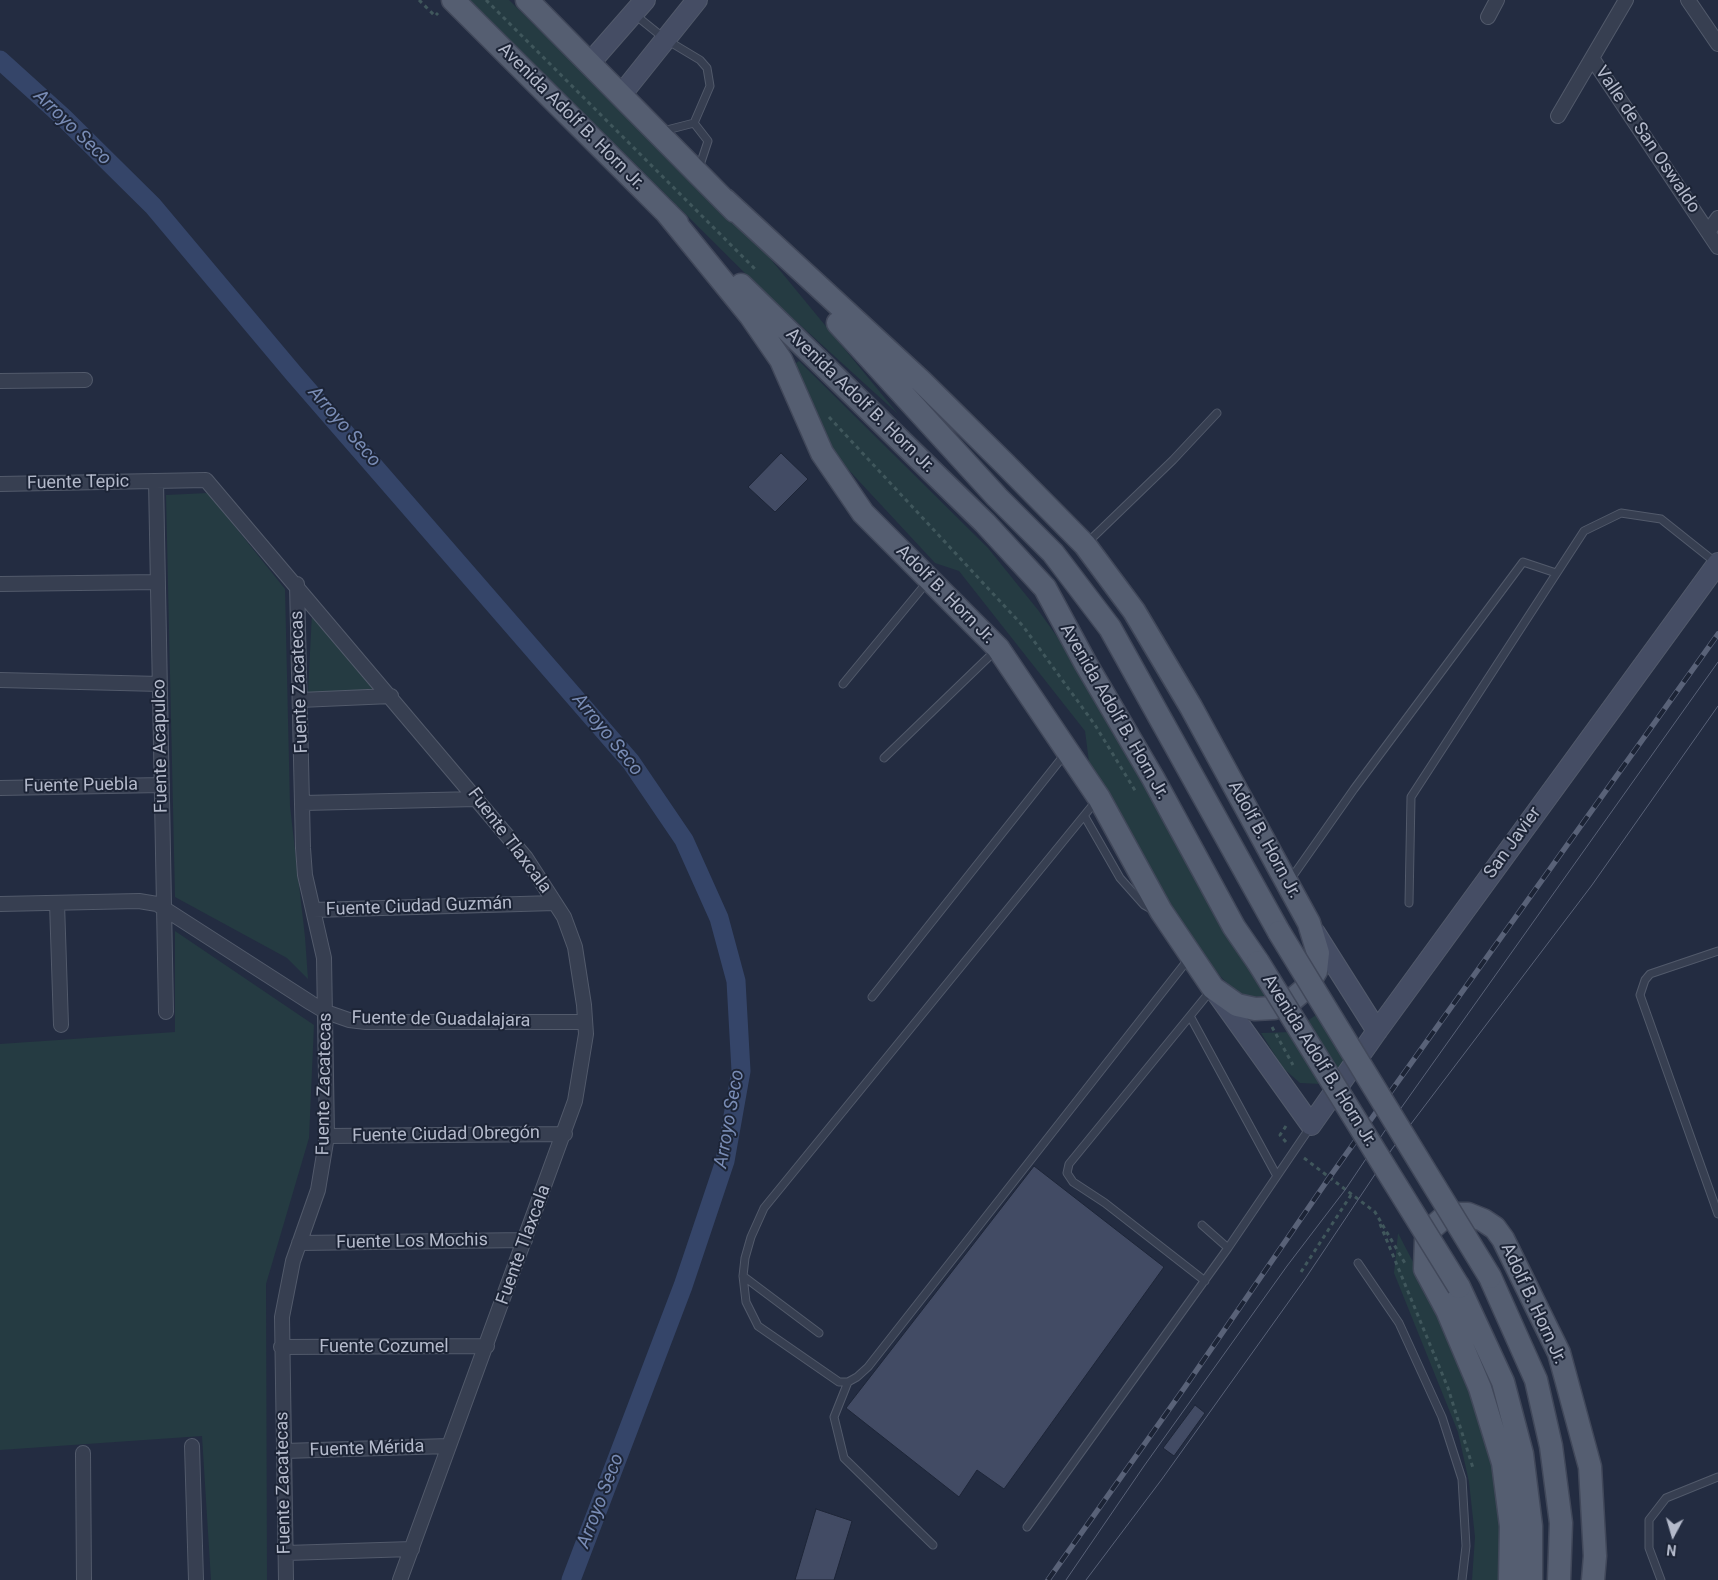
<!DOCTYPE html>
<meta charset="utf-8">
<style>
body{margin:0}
#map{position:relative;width:1718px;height:1580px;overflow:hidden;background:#232c41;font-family:Roboto,sans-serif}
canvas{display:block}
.north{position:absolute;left:1648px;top:1510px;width:50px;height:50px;-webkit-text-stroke:4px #1c2436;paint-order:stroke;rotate:186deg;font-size:14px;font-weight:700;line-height:20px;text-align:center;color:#b4bacb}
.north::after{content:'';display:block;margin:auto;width:18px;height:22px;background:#b4bacb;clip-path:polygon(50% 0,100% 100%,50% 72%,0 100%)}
</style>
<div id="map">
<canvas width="1718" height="1580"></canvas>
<div class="north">N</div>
</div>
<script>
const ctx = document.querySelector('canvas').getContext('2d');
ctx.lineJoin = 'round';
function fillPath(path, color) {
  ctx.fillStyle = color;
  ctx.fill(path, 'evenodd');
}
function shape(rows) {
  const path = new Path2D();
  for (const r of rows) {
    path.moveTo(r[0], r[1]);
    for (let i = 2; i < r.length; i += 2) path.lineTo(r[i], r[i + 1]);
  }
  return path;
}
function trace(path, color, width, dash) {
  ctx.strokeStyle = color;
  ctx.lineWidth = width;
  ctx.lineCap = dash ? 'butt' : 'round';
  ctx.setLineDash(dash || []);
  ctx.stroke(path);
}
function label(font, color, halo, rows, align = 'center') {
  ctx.font = font + ' Roboto,sans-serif';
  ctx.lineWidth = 4;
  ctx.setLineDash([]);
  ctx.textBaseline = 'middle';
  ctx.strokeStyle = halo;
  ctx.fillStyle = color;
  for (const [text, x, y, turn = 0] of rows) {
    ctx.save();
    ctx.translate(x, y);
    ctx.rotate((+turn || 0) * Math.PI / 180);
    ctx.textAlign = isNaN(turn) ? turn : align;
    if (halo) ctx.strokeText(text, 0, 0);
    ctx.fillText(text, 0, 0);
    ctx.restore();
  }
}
const green = shape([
 [470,0,509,0,764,251,898,414,765,293],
 [799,361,988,548,1038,610,1068,652,1266,996,1250,997,1237,993,1220,976,1190,937,1089,762,1085,731,959,571,935,563,832,452,792,366],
 [208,493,285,589,290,806,305,937,308,979,287,958,175,897,166,495],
 [312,613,378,692,308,692],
 [175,931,314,1025,309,1138,266,1284,267,1580,211,1580,202,1436,0,1450,0,1044,175,1032],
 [1329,992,1352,1033,1347,1053,1338,1071,1321,1084,1300,1083,1283,1068,1261,1033,1291,1032,1316,1015],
 [1398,1233,1436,1306,1468,1375,1497,1468,1503,1580,1472,1580,1475,1537,1469,1482,1458,1432,1394,1273]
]);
const canal = shape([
 [0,60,63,117,153,206,294,374,631,762,684,840,719,918,736,981,741,1071,725,1161,683,1286,571,1580]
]);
const building = shape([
 [781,453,808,479,775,512,748,487,781,453],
 [1034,1166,1164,1267,1004,1489,977,1470,959,1497,846,1408,1034,1166],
 [1195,1405,1205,1413,1174,1456,1163,1448,1195,1405],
 [816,1509,852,1521,834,1580,795,1580,816,1509]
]);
const path = shape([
 [419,0,435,16,438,13],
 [486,0,757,271],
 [829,417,1023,626,1095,725,1136,792],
 [1272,1027,1293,1065],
 [1286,1142,1280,1135,1288,1123],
 [1304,1158,1375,1212,1406,1265],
 [1380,1224,1448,1388,1473,1468],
 [1301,1272,1351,1195]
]);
const lane = shape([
 [634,14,665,39,700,60,707,68,710,86,694,123,708,141,699,168],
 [663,131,694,123],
 [1087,543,1173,460,1217,413],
 [843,684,928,581],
 [884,758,996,650],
 [1096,801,764,1208,751,1237,745,1258,743,1276,746,1302,758,1326,839,1382,848,1382,857,1377,868,1367,1190,957],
 [1085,817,1120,878,1144,905,1153,910],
 [1290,880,1354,789,1523,562,1556,573],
 [1409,903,1411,797,1584,531,1621,513,1661,519,1715,562],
 [1718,951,1650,974,1645,980,1640,995,1718,1214],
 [872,997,1065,754],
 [1190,1016,1212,989],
 [1202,1225,1228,1248],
 [1358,1263,1399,1323,1442,1417,1462,1479,1466,1546,1462,1580],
 [743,1276,819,1333],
 [1205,1281,1105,1203,1073,1182,1067,1173,1069,1164,1190,1016,1277,1176],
 [848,1382,834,1417,844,1458,933,1545],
 [1027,1527,1228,1248,1311,1126],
 [1661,1580,1649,1548,1649,1520,1666,1498,1718,1477]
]);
const street = shape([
 [1688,0,1718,44],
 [1488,17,1497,0],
 [1592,58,1718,247],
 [1558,116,1626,0],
 [1708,232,1718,218],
 [0,381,85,380],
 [156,481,166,1012],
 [0,484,206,480,526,858,564,917,575,947,584,1005,586,1034,575,1101,400,1580],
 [0,584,158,582],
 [0,680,160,684],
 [300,700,391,696],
 [0,788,162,785],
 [303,803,477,799],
 [57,903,61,1025],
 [0,904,139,901,157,904,311,1003,326,1012,349,1020,366,1022,585,1022],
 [313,910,555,903],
 [327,1136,565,1134],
 [299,1243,525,1240],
 [281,1347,487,1346],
 [192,1446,196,1580],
 [284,1451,449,1446],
 [83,1453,84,1580],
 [286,1553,412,1549],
 [286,1580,282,1317,293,1261,318,1190,327,1136,324,958,305,875,303,848,297,584]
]);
const secondary = shape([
 [589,64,645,0],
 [621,95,697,0],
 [1315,933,1377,1031],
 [1216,992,1311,1125,1377,1031,1718,563]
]);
const primary = shape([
 [453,0,677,223],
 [527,0,735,211],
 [667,213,750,315,781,360,822,453,863,513,998,648,1099,798,1161,911,1213,988,1237,1005,1255,1009,1274,1008,1292,1000,1306,988,1316,971,1318,953,1309,923,1191,707,1134,611,1085,545,1005,464,921,381,725,200],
 [741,285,985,523,1045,588,1086,664,1153,778,1234,927,1258,962],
 [838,323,997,497,1053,553,1110,628,1279,932],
 [1490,1277,1536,1380,1551,1446,1561,1523,1559,1580],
 [1459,1287,1503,1382,1522,1454,1531,1526,1531,1580],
 [1510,1580,1511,1526,1503,1463,1480,1388,1447,1310,1425,1269,1426,1240,1432,1228,1442,1219,1454,1214,1468,1214,1483,1220,1495,1228,1503,1239,1559,1353,1590,1467,1595,1556,1593,1580]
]);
const tram = shape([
 [1066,1580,1144,1466,1287,1266,1345,1190,1384,1132,1718,662],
 [1086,1580,1162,1479,1305,1279,1392,1149,1592,885,1718,706]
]);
const rail = shape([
 [1048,1580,1185,1387,1329,1178,1718,634]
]);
const primaryBridge = shape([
 [1279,932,1490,1277],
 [1258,962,1459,1287]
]);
const streetNames = [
 ["Avenida Adolf B. Horn Jr.",571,117,45],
 ["Valle de San Oswaldo",1647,140,56],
 ["Avenida Adolf B. Horn Jr.",860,401,44],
 ["Fuente Tepic",78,483,-1],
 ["Adolf B. Horn Jr.",945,595,45],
 ["Fuente Zacatecas",300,682,-92],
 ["Avenida Adolf B. Horn Jr.",1114,712,60],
 ["Fuente Acapulco",161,746,-91],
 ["Fuente Puebla",81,786,-1],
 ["Adolf B. Horn Jr.",1264,840,61],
 ["Fuente Tlaxcala",509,841,53],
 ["San Javier",1513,843,-54],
 ["Fuente Ciudad Guzmán",419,907,-2],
 ["Fuente de Guadalajara",441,1020,1],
 ["Avenida Adolf B. Horn Jr.",1319,1061,58],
 ["Fuente Zacatecas",325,1084,-89],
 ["Fuente Ciudad Obregón",446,1135,-1],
 ["Fuente Los Mochis",412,1242,-1],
 ["Fuente Tlaxcala",524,1245,-70],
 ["Adolf B. Horn Jr.",1533,1304,65],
 ["Fuente Cozumel",384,1347],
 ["Fuente Mérida",367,1449,-2],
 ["Fuente Zacatecas",284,1483,-91]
];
const waterNames = [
 ["Arroyo Seco",72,128,44],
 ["Arroyo Seco",344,427,49],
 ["Arroyo Seco",607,735,51],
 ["Arroyo Seco",730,1119,-80],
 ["Arroyo Seco",601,1501,-69]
];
fillPath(green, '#253b42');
trace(canal, '#354569', 19);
fillPath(building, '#424b64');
trace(building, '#1e2638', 1);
trace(lane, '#525a6b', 9);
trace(street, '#525a6b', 16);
trace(secondary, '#525a6b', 22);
trace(primary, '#41485a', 25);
trace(path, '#40575c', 3, [4, 4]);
trace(lane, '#373f51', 7);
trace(street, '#373f51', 14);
trace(secondary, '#454d64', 20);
trace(primary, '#555e71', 22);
trace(tram, '#596278', 1);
trace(rail, '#596278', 5.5);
trace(rail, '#1c2436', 4, [11]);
trace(primaryBridge, '#41485a', 25, []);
trace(primaryBridge, '#555e71', 22);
label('18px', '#b4bacb', '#1c2436', streetNames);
label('italic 19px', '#798cb5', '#1c2436', waterNames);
</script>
